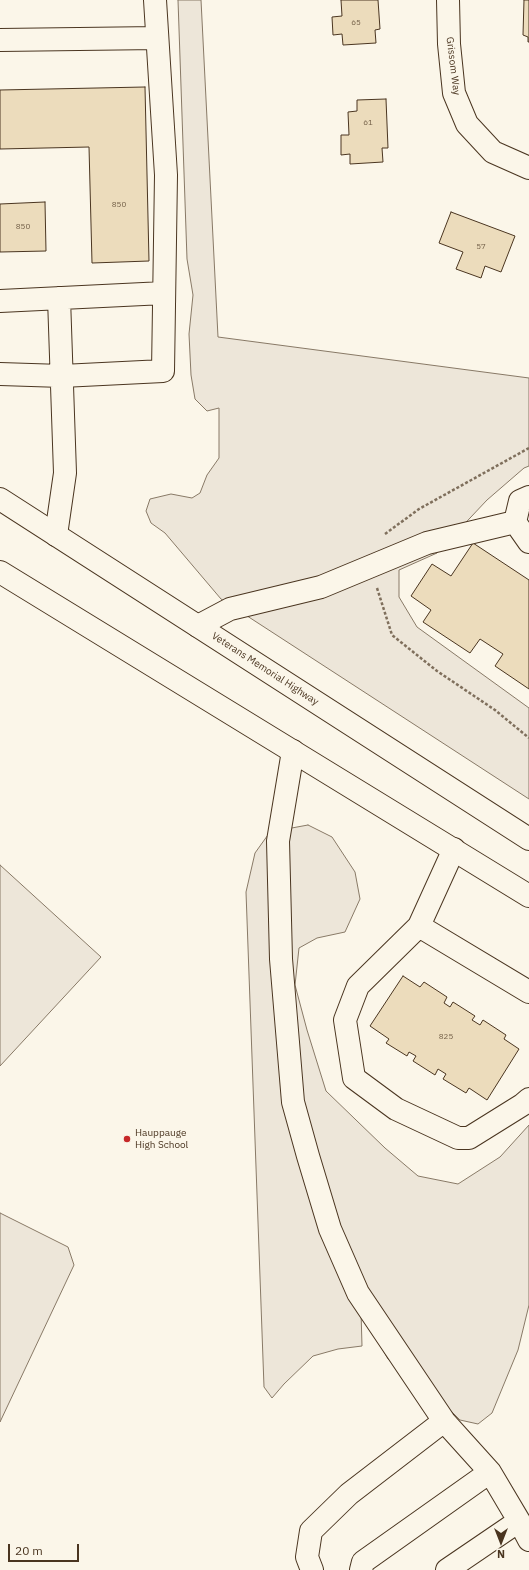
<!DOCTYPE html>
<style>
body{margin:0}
#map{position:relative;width:529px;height:1570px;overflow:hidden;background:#fbf6e9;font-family:"IBM Plex Sans",sans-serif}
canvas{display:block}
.north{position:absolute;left:481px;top:1522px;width:40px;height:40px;-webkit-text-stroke:3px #fbf6e9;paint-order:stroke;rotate:180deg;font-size:11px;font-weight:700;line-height:16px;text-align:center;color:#4a3520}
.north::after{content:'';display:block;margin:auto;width:14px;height:18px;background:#4a3520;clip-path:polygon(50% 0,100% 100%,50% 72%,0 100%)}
.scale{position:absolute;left:8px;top:1544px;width:71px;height:18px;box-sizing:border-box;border:2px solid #4a3520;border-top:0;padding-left:5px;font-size:12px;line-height:14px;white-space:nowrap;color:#4a3520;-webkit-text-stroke:3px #fbf6e9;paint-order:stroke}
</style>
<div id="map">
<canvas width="529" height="1570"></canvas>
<div class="north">N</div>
<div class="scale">20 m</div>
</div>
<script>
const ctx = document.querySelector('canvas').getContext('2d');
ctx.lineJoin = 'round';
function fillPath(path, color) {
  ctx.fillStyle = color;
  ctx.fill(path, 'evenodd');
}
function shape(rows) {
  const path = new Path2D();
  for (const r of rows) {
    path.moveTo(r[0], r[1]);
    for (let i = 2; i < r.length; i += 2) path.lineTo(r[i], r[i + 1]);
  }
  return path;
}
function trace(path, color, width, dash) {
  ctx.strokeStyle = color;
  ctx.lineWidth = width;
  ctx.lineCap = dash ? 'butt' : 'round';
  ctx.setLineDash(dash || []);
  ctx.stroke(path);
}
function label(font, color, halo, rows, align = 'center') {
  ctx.font = font + ' "IBM Plex Sans",sans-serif';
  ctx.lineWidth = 3;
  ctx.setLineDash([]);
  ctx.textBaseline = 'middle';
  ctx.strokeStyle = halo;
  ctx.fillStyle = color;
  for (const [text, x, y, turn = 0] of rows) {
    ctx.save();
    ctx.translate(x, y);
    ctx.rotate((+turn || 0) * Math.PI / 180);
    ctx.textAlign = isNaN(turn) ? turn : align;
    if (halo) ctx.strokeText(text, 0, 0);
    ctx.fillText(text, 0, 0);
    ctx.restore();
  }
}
const green = shape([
 [178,0,201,0,218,337,529,378,529,466,524,468,487,500,437,553,399,570,399,597,417,627,529,708,529,799,221,599,165,533,151,523,146,511,150,499,171,494,192,498,200,493,207,475,219,458,219,408,207,411,195,399,191,375,189,334,193,295,187,259,178,0],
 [308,825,332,837,355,872,360,899,345,932,317,938,299,948,295,985,307,1030,326,1091,385,1148,418,1176,458,1184,500,1157,529,1125,529,1305,518,1350,492,1413,478,1424,460,1420,444,1404,426,1383,388,1359,361,1311,362,1346,338,1349,313,1356,284,1384,272,1398,264,1387,246,892,255,853,270,832,308,825],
 [0,865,101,957,0,1066,0,865],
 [0,1213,68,1247,74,1265,0,1422,0,1213]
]);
const building = shape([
 [341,0,378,0,380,29,375,30,376,43,343,45,342,34,333,35,332,17,342,16,341,0],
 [524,0,529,0,529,42,528,42,528,37,523,35,524,0],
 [145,87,149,261,92,263,89,147,0,149,0,90,145,87],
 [386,99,388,148,382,148,383,162,350,164,350,154,341,155,341,135,349,135,348,112,357,111,357,100,386,99],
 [45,202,46,251,0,252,0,204,45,202],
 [451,212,515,236,501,272,485,266,481,278,456,269,463,252,439,243,451,212],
 [473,543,529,580,529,689,495,666,503,654,480,639,470,653,423,622,431,610,411,596,432,564,451,576,473,543],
 [403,976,420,987,424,982,447,997,444,1003,450,1007,453,1002,475,1016,472,1020,480,1025,483,1020,506,1035,504,1039,519,1049,487,1100,469,1088,466,1093,443,1079,446,1074,438,1069,435,1075,413,1061,416,1056,409,1052,407,1056,386,1043,389,1039,370,1026,403,976]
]);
const path = shape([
 [385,534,419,509,529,448],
 [377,588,392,635,437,671,495,710,529,738]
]);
const minor = shape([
 [448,0,449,44,454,93,467,124,493,152,529,168],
 [0,40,157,38],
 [0,301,164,293],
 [0,374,62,376,163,371,166,175,155,0],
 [529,497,520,501,515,522,529,542],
 [56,535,65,473,59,298],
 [198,626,230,609,321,587,427,543,515,522],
 [293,751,278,841,281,959,293,1102,308,1156,330,1229,358,1293,444,1421,490,1472,519,1521,529,1540],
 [454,849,419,926,358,986,345,1020,354,1078,396,1109,458,1138,469,1138,522,1105,529,1099],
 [419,926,529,992],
 [312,1570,307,1557,311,1531,349,1494,444,1421],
 [361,1570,363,1562,490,1472],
 [447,1570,519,1521]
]);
const highway = shape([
 [0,499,529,839],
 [0,572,529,896]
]);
const markers = [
 [127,1139,4,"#c62828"]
];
const numberNames = [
 ["65",356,23],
 ["61",368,123],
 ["850",119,205],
 ["850",23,227],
 ["57",481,247],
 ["825",446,1037]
];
const streetNames = [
 ["Grissom Way",453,66,83],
 ["Veterans Memorial Highway",265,669,33]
];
const poiNames = [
 ["Hauppauge",135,1133],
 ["High School",135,1145]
];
fillPath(green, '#ede6d9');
trace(green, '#887966', 1);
fillPath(building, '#ecdcbc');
trace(building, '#4a3520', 1);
trace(minor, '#4a3520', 24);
trace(highway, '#4a3520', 24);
trace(path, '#7f6f5c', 2.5, [3, 2]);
trace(minor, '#fbf6e9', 22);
trace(highway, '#fbf6e9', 22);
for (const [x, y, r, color] of markers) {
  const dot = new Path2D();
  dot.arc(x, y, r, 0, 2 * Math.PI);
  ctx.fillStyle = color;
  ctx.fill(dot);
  trace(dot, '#fbf6e9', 1.5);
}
label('8px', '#725f47', null, numberNames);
label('10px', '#4a3520', '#fbf6e9', streetNames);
label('10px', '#4a3520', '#fbf6e9', poiNames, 'left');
</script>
